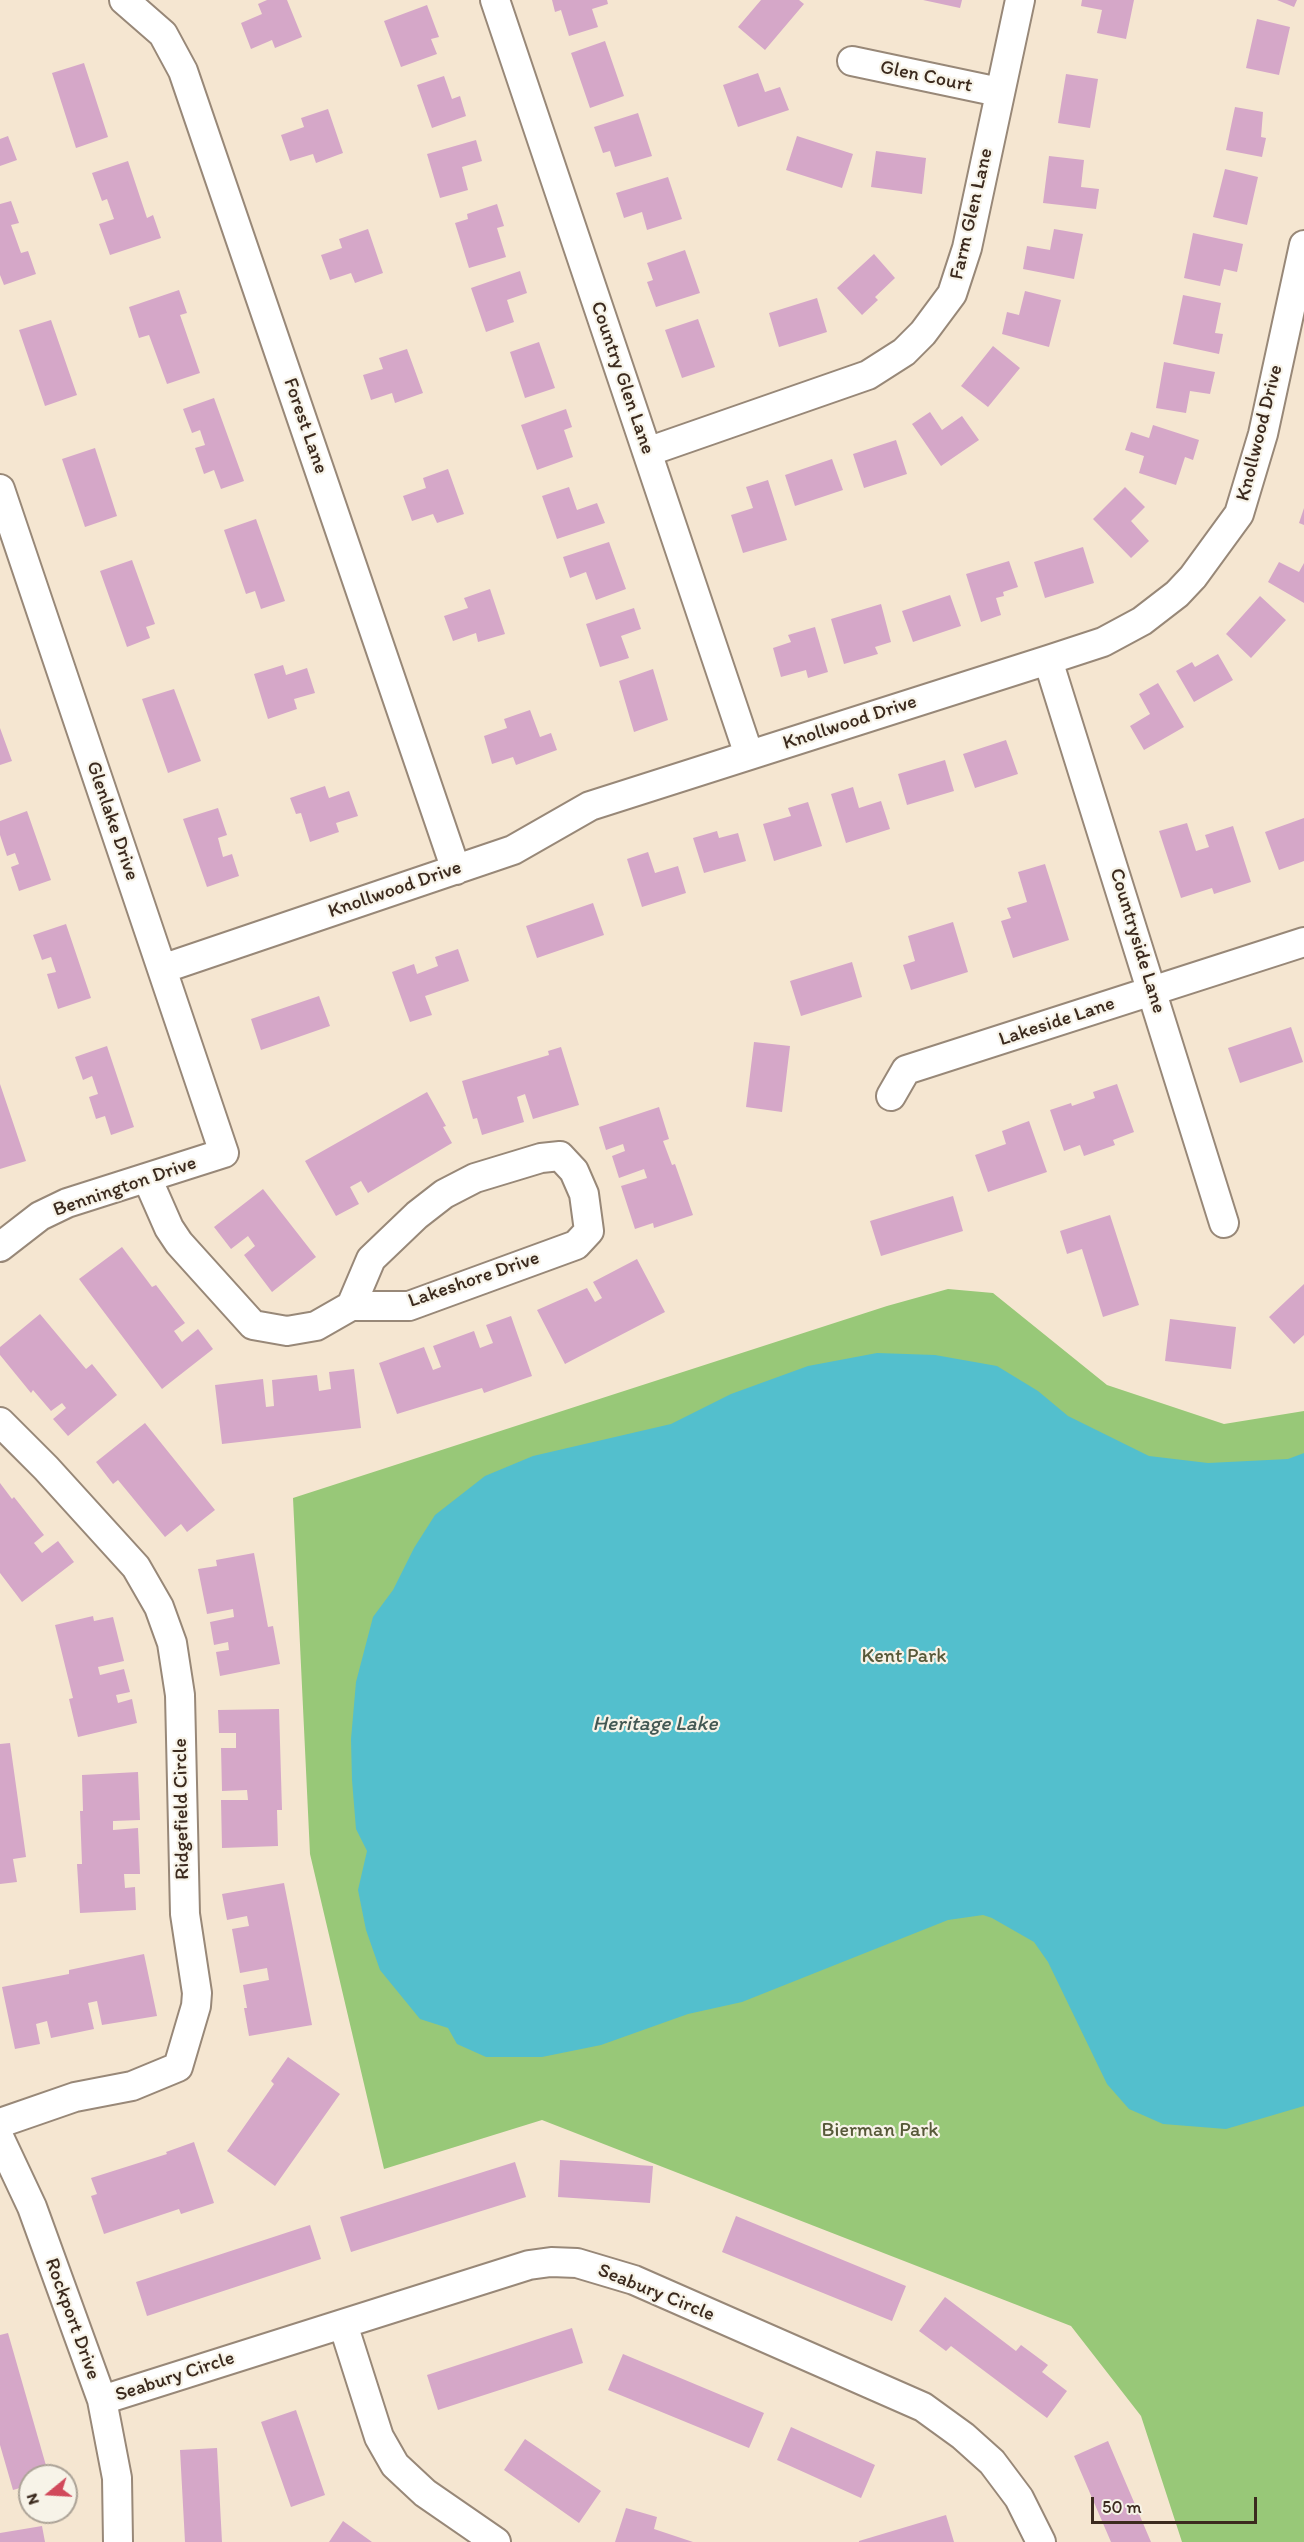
<!DOCTYPE html>
<style>
body{margin:0}
#map{position:relative;width:1304px;height:2542px;overflow:hidden;background:#f5e6d1;font-family:Itim,sans-serif}
canvas{display:block}
.north{position:absolute;left:18px;top:2464px;width:60px;height:60px;box-sizing:border-box;background:#f7f3e8;border:2px solid #aca397;border-radius:50%;rotate:252deg;font-size:16px;font-weight:700;line-height:24px;text-align:center;color:#3b2a1e}
.north::after{content:'';display:block;margin:auto;width:21px;height:27px;background:#d1495b;clip-path:polygon(50% 0,100% 100%,50% 72%,0 100%)}
.scale{position:absolute;left:1091px;top:2497px;width:166px;height:27px;box-sizing:border-box;border:3px solid #3b2a1e;border-top:0;padding-left:8px;font-size:18px;line-height:21px;white-space:nowrap;color:#3b2a1e;-webkit-text-stroke:4px #f7f3e8;paint-order:stroke}
</style>
<div id="map">
<canvas width="1304" height="2542"></canvas>
<div class="north">N</div>
<div class="scale">50 m</div>
</div>
<script>
const ctx = document.querySelector('canvas').getContext('2d');
ctx.lineJoin = 'round';
function fillPath(path, color) {
  ctx.fillStyle = color;
  ctx.fill(path, 'evenodd');
}
function shape(rows) {
  const path = new Path2D();
  for (const r of rows) {
    path.moveTo(r[0], r[1]);
    for (let i = 2; i < r.length; i += 2) path.lineTo(r[i], r[i + 1]);
  }
  return path;
}
function trace(path, color, width, dash) {
  ctx.strokeStyle = color;
  ctx.lineWidth = width;
  ctx.lineCap = dash ? 'butt' : 'round';
  ctx.setLineDash(dash || []);
  ctx.stroke(path);
}
function label(font, color, halo, rows, align = 'center') {
  ctx.font = font + ' Itim,sans-serif';
  ctx.lineWidth = 4.5;
  ctx.setLineDash([]);
  ctx.textBaseline = 'middle';
  ctx.strokeStyle = halo;
  ctx.fillStyle = color;
  for (const [text, x, y, turn = 0] of rows) {
    ctx.save();
    ctx.translate(x, y);
    ctx.rotate((+turn || 0) * Math.PI / 180);
    ctx.textAlign = isNaN(turn) ? turn : align;
    if (halo) ctx.strokeText(text, 0, 0);
    ctx.fillText(text, 0, 0);
    ctx.restore();
  }
}
const green = shape([
 [948,1289,993,1293,1107,1385,1224,1424,1304,1411,1304,2542,1182,2542,1141,2416,1071,2326,542,2120,384,2169,310,1854,293,1498,887,1306]
]);
const water = shape([
 [877,1353,935,1355,997,1366,1038,1391,1068,1416,1149,1456,1208,1463,1288,1459,1304,1453,1304,2106,1226,2129,1163,2124,1129,2109,1107,2084,1048,1962,1034,1942,992,1918,983,1915,948,1920,742,2002,688,2014,601,2045,542,2057,486,2057,457,2044,448,2028,420,2019,380,1970,366,1930,358,1890,367,1851,356,1829,352,1780,351,1739,356,1682,373,1617,393,1590,414,1548,435,1515,485,1476,533,1456,671,1424,731,1394,808,1366]
]);
const building = shape([
 [267,0,287,0,302,37,275,48,272,40,251,49,241,23,262,14,258,4],
 [552,0,607,0,608,4,592,9,598,27,569,36,561,10,555,12],
 [761,0,799,0,804,4,765,50,738,27],
 [923,0,962,0,960,8],
 [1082,0,1134,0,1126,39,1097,33,1102,10,1081,6],
 [1277,0,1297,0,1294,7],
 [427,5,439,37,431,39,437,54,401,67,384,21],
 [1257,19,1290,27,1279,75,1246,68],
 [605,41,624,96,590,108,571,53],
 [84,63,108,137,76,148,52,73],
 [758,73,765,92,780,87,789,110,738,127,723,85],
 [1066,74,1098,79,1090,128,1058,123],
 [444,76,452,99,460,96,466,116,432,128,417,85],
 [1235,107,1263,112,1261,137,1266,138,1262,157,1226,150],
 [328,109,343,153,316,163,313,154,290,161,281,135,304,127,301,118],
 [638,113,652,156,615,167,610,151,603,153,594,127],
 [8,136,17,160,0,166,0,139],
 [797,136,853,154,842,188,786,170],
 [476,140,482,161,462,167,468,190,440,198,427,154],
 [876,151,926,158,922,194,871,187],
 [1049,156,1084,160,1081,187,1099,189,1096,209,1043,203],
 [128,161,147,218,153,215,161,238,110,255,99,224,114,219,107,199,102,201,92,173],
 [1225,169,1258,177,1247,225,1213,217],
 [668,177,682,219,647,230,642,212,624,218,616,193],
 [11,201,19,223,11,225,21,253,28,251,36,274,4,285,0,275,0,204],
 [497,204,504,226,497,228,506,257,469,268,455,223,468,219,467,214],
 [368,229,383,273,355,283,351,273,330,280,321,255,342,248,339,239],
 [1054,229,1083,234,1074,279,1023,269,1027,246,1050,250],
 [1193,233,1243,244,1237,272,1224,269,1220,286,1184,278],
 [685,250,700,293,656,307,647,282,653,280,647,263],
 [874,254,895,278,875,297,878,300,862,315,837,288],
 [520,271,527,293,507,300,514,322,486,332,471,288],
 [179,290,187,313,180,315,200,373,167,384,149,335,139,338,129,307],
 [1025,291,1061,300,1049,347,1002,334,1007,312,1019,315],
 [1183,295,1221,303,1215,333,1223,334,1219,354,1173,344],
 [817,298,827,332,779,347,769,313],
 [698,319,715,367,682,378,665,330],
 [51,320,77,395,45,406,19,330],
 [539,342,555,388,525,398,510,352],
 [993,346,1020,368,988,407,961,386],
 [407,349,423,393,395,403,392,393,371,400,363,375,383,369,379,358],
 [1164,362,1215,372,1210,394,1190,391,1186,413,1156,408],
 [214,398,244,481,221,489,214,470,204,474,195,448,205,445,200,430,192,433,183,409],
 [566,409,572,427,564,430,573,457,537,470,521,425],
 [930,412,942,430,962,416,979,440,941,466,912,424],
 [1153,425,1199,440,1193,460,1185,457,1176,485,1139,473,1144,456,1125,450,1131,432,1149,438],
 [896,440,907,474,864,488,853,454],
 [95,448,117,516,85,527,62,459],
 [832,459,843,490,795,506,785,475],
 [448,469,464,514,437,523,433,514,412,521,403,496,426,488,423,478],
 [768,480,787,540,743,553,731,515,753,508,746,487],
 [569,487,577,510,597,503,605,523,557,539,542,496],
 [1125,487,1145,507,1131,521,1149,541,1131,558,1093,519],
 [1304,508,1304,525,1299,523],
 [256,519,285,601,261,609,255,591,246,594,224,530],
 [609,542,626,589,596,600,586,572,570,578,563,557],
 [1083,547,1094,583,1045,598,1034,562],
 [132,560,155,624,146,627,150,638,127,647,100,571],
 [1009,561,1018,587,1003,592,1004,596,996,598,1001,615,981,622,966,574],
 [1279,562,1299,572,1304,563,1304,603,1268,582],
 [490,589,505,634,478,642,476,633,453,641,444,616,468,608,464,598],
 [950,595,961,626,913,642,902,611],
 [1260,596,1286,620,1251,658,1226,634],
 [881,604,891,642,875,647,878,654,844,664,831,619],
 [634,608,641,629,621,636,629,658,600,667,586,624],
 [815,627,828,672,808,678,806,670,781,677,773,648,791,642,788,635],
 [1218,654,1233,680,1194,702,1176,671,1192,662,1195,667],
 [283,665,286,675,307,668,315,693,294,699,297,709,268,719,254,674],
 [653,669,668,720,634,732,619,681],
 [1158,683,1184,727,1144,750,1130,726,1150,714,1139,694],
 [174,689,201,761,168,773,142,699],
 [530,710,540,737,551,733,557,750,516,765,513,757,492,764,484,736,507,728,504,719],
 [0,728,12,761,0,765],
 [1006,740,1018,774,975,788,963,754],
 [945,760,954,791,907,805,898,774],
 [325,786,329,798,349,791,358,816,336,823,339,832,310,842,301,813,296,814,290,798],
 [853,787,859,808,881,801,890,829,846,843,831,794],
 [808,802,822,846,774,861,763,824,791,816,788,808],
 [218,808,227,835,218,838,223,857,232,854,239,876,207,887,183,819],
 [27,811,51,880,19,891,11,867,19,864,15,853,7,856,0,835,0,821],
 [1304,818,1304,861,1279,870,1265,832],
 [1187,823,1196,851,1209,847,1205,835,1233,826,1251,882,1214,894,1212,888,1181,898,1159,831],
 [717,831,719,838,738,833,746,861,704,873,693,838],
 [648,852,655,873,678,866,686,893,642,907,627,859],
 [1045,864,1069,940,1013,958,1001,921,1011,918,1007,908,1027,902,1018,872],
 [593,903,604,935,537,958,526,926],
 [953,922,968,972,911,990,903,965,915,961,908,936],
 [66,924,91,998,58,1009,47,974,56,972,51,957,42,960,33,935],
 [458,949,469,981,425,996,432,1015,410,1022,392,972,414,964,417,974,438,966,435,957],
 [852,962,862,997,801,1016,790,981],
 [319,996,330,1026,261,1050,251,1019],
 [1291,1027,1303,1062,1240,1083,1228,1048],
 [754,1042,790,1046,782,1112,746,1107],
 [107,1046,134,1127,111,1135,105,1116,96,1119,89,1097,98,1094,92,1076,83,1080,75,1057],
 [561,1047,579,1105,533,1119,525,1094,517,1097,524,1122,482,1135,477,1118,473,1119,462,1081,549,1055,548,1051],
 [0,1084,26,1161,0,1169],
 [1117,1084,1134,1132,1113,1140,1115,1145,1084,1156,1080,1145,1064,1151,1050,1110,1071,1103,1072,1106,1095,1098,1093,1092],
 [427,1092,446,1126,443,1127,452,1143,368,1193,361,1181,350,1187,359,1204,336,1216,305,1161],
 [659,1107,669,1139,663,1141,672,1165,675,1164,693,1215,654,1228,653,1223,635,1229,621,1186,647,1178,644,1169,619,1178,612,1156,625,1151,623,1144,606,1150,599,1127],
 [1029,1121,1047,1172,988,1192,975,1155,1006,1144,1002,1131],
 [263,1189,316,1257,272,1292,244,1255,255,1246,248,1236,231,1249,214,1227],
 [953,1196,963,1231,881,1256,870,1221],
 [1110,1215,1139,1305,1103,1317,1082,1249,1067,1254,1060,1231],
 [122,1247,152,1287,156,1285,185,1323,174,1331,182,1342,198,1329,213,1349,162,1389,79,1279],
 [637,1259,665,1312,565,1364,537,1310,587,1288,595,1302,602,1298,593,1282],
 [1304,1284,1304,1335,1294,1344,1269,1317],
 [40,1314,86,1369,92,1364,117,1395,68,1436,53,1419,66,1408,62,1403,51,1411,33,1390,31,1393,0,1355,0,1347],
 [511,1316,532,1376,484,1393,482,1388,397,1414,379,1363,424,1347,433,1370,441,1367,433,1346,474,1331,480,1348,493,1343,486,1325],
 [1170,1319,1236,1327,1231,1369,1165,1361],
 [354,1369,361,1428,222,1444,215,1385,263,1379,266,1407,274,1406,272,1380,317,1375,319,1391,331,1389,329,1372],
 [145,1423,215,1510,187,1532,181,1524,165,1537,118,1480,113,1484,96,1462],
 [0,1483,12,1499,14,1497,44,1535,34,1543,42,1553,58,1541,74,1562,22,1602,0,1573],
 [254,1553,268,1627,273,1626,280,1664,220,1676,216,1652,229,1650,228,1642,214,1645,210,1622,234,1617,233,1609,207,1614,198,1569,217,1566,216,1560],
 [93,1616,94,1621,113,1617,124,1661,98,1667,100,1675,124,1669,130,1692,116,1695,118,1703,132,1699,137,1723,78,1737,69,1699,73,1698,55,1625],
 [279,1709,282,1810,277,1810,278,1846,222,1848,221,1800,248,1800,247,1790,222,1791,221,1748,236,1748,236,1733,219,1733,218,1710],
 [10,1743,26,1857,13,1859,17,1882,0,1884,0,1744],
 [138,1772,140,1820,113,1821,113,1830,138,1828,140,1874,124,1874,125,1888,135,1887,136,1910,80,1913,77,1864,82,1864,80,1811,83,1811,82,1775],
 [284,1883,312,2025,249,2036,244,2008,247,2008,243,1985,269,1980,267,1968,240,1973,232,1929,249,1926,247,1916,227,1920,222,1894],
 [144,1954,157,2016,102,2025,97,2001,88,2003,94,2029,51,2038,47,2021,36,2024,40,2044,15,2049,2,1987,69,1974,69,1970],
 [288,2057,340,2094,275,2186,227,2151,274,2084,271,2081],
 [194,2142,214,2203,181,2214,179,2209,104,2234,91,2196,97,2194,91,2178,167,2154,166,2152],
 [560,2160,653,2166,650,2203,558,2197],
 [515,2162,526,2197,351,2252,340,2217],
 [736,2216,906,2286,892,2321,722,2252],
 [310,2225,321,2259,147,2316,136,2282],
 [945,2297,1016,2351,1021,2345,1048,2365,1042,2372,1067,2391,1047,2418,951,2346,946,2351,919,2331],
 [572,2328,583,2363,438,2410,427,2375],
 [8,2333,49,2476,30,2476,30,2485,13,2490,0,2445,0,2335],
 [623,2354,764,2413,749,2448,608,2390],
 [296,2410,325,2495,291,2507,261,2422],
 [791,2427,875,2465,861,2498,777,2460],
 [525,2439,601,2491,579,2523,504,2470],
 [1108,2441,1151,2542,1111,2542,1074,2456],
 [217,2448,222,2542,185,2542,180,2450],
 [626,2508,657,2517,654,2529,693,2542,615,2542],
 [946,2515,954,2542,859,2542,859,2541],
 [343,2521,372,2542,329,2542],
 [42,2526,45,2542,0,2542,0,2533]
]);
const minor = shape([
 [124,0,163,34,183,71,456,870],
 [495,0,749,755],
 [852,61,999,92],
 [647,452,868,375,904,352,923,333,952,294,967,248,1020,0],
 [0,489,224,1153,67,1203,40,1216,0,1247],
 [1048,660,1224,1223],
 [162,969,513,850,590,806,1048,660,1103,642,1142,621,1177,594,1193,577,1239,514,1263,434,1304,245],
 [891,1096,906,1070,1304,942],
 [147,1178,169,1228,179,1243,253,1325,287,1331,316,1326,351,1306,409,1306,576,1245,589,1231,584,1194,574,1171,560,1156,541,1158,475,1178,444,1194,417,1215,371,1259,351,1306],
 [0,1422,46,1468,136,1567,159,1607,172,1643,180,1695,185,1914,197,1993,196,2006,178,2067,132,2086,75,2097,0,2123],
 [0,2139,32,2207,102,2400,117,2478,118,2542],
 [343,2324,379,2437,395,2465,425,2493,496,2542],
 [102,2400,529,2265,551,2262,577,2263,634,2280,923,2407,963,2436,992,2462,1019,2498,1041,2542]
]);
const streetNames = [
 ["Glen Court",926,77,12],
 ["Farm Glen Lane",972,214,-77],
 ["Country Glen Lane",622,378,71],
 ["Forest Lane",305,426,71],
 ["Knollwood Drive",1260,433,-76],
 ["Knollwood Drive",850,723,-18],
 ["Glenlake Drive",112,821,71],
 ["Knollwood Drive",395,890,-19],
 ["Countryside Lane",1137,941,73],
 ["Lakeside Lane",1057,1022,-18],
 ["Bennington Drive",125,1187,-19],
 ["Lakeshore Drive",474,1280,-19],
 ["Ridgefield Circle",182,1809,-91],
 ["Seabury Circle",656,2293,22],
 ["Rockport Drive",72,2319,70],
 ["Seabury Circle",175,2377,-18]
];
const parkNames = [
 ["Kent Park",904,1657],
 ["Bierman Park",880,2131]
];
const waterNames = [
 ["Heritage Lake",655,1725]
];
fillPath(green, '#98c878');
fillPath(water, '#53bfcd');
fillPath(building, '#d5a7c8');
trace(minor, '#988878', 32);
trace(minor, '#fff', 28);
label('20px', '#3b2a1e', '#f7f3e8', streetNames);
label('20px', '#575939', '#f7f3e8', parkNames);
label('italic 21px', '#425753', '#f7f3e8', waterNames);
</script>
